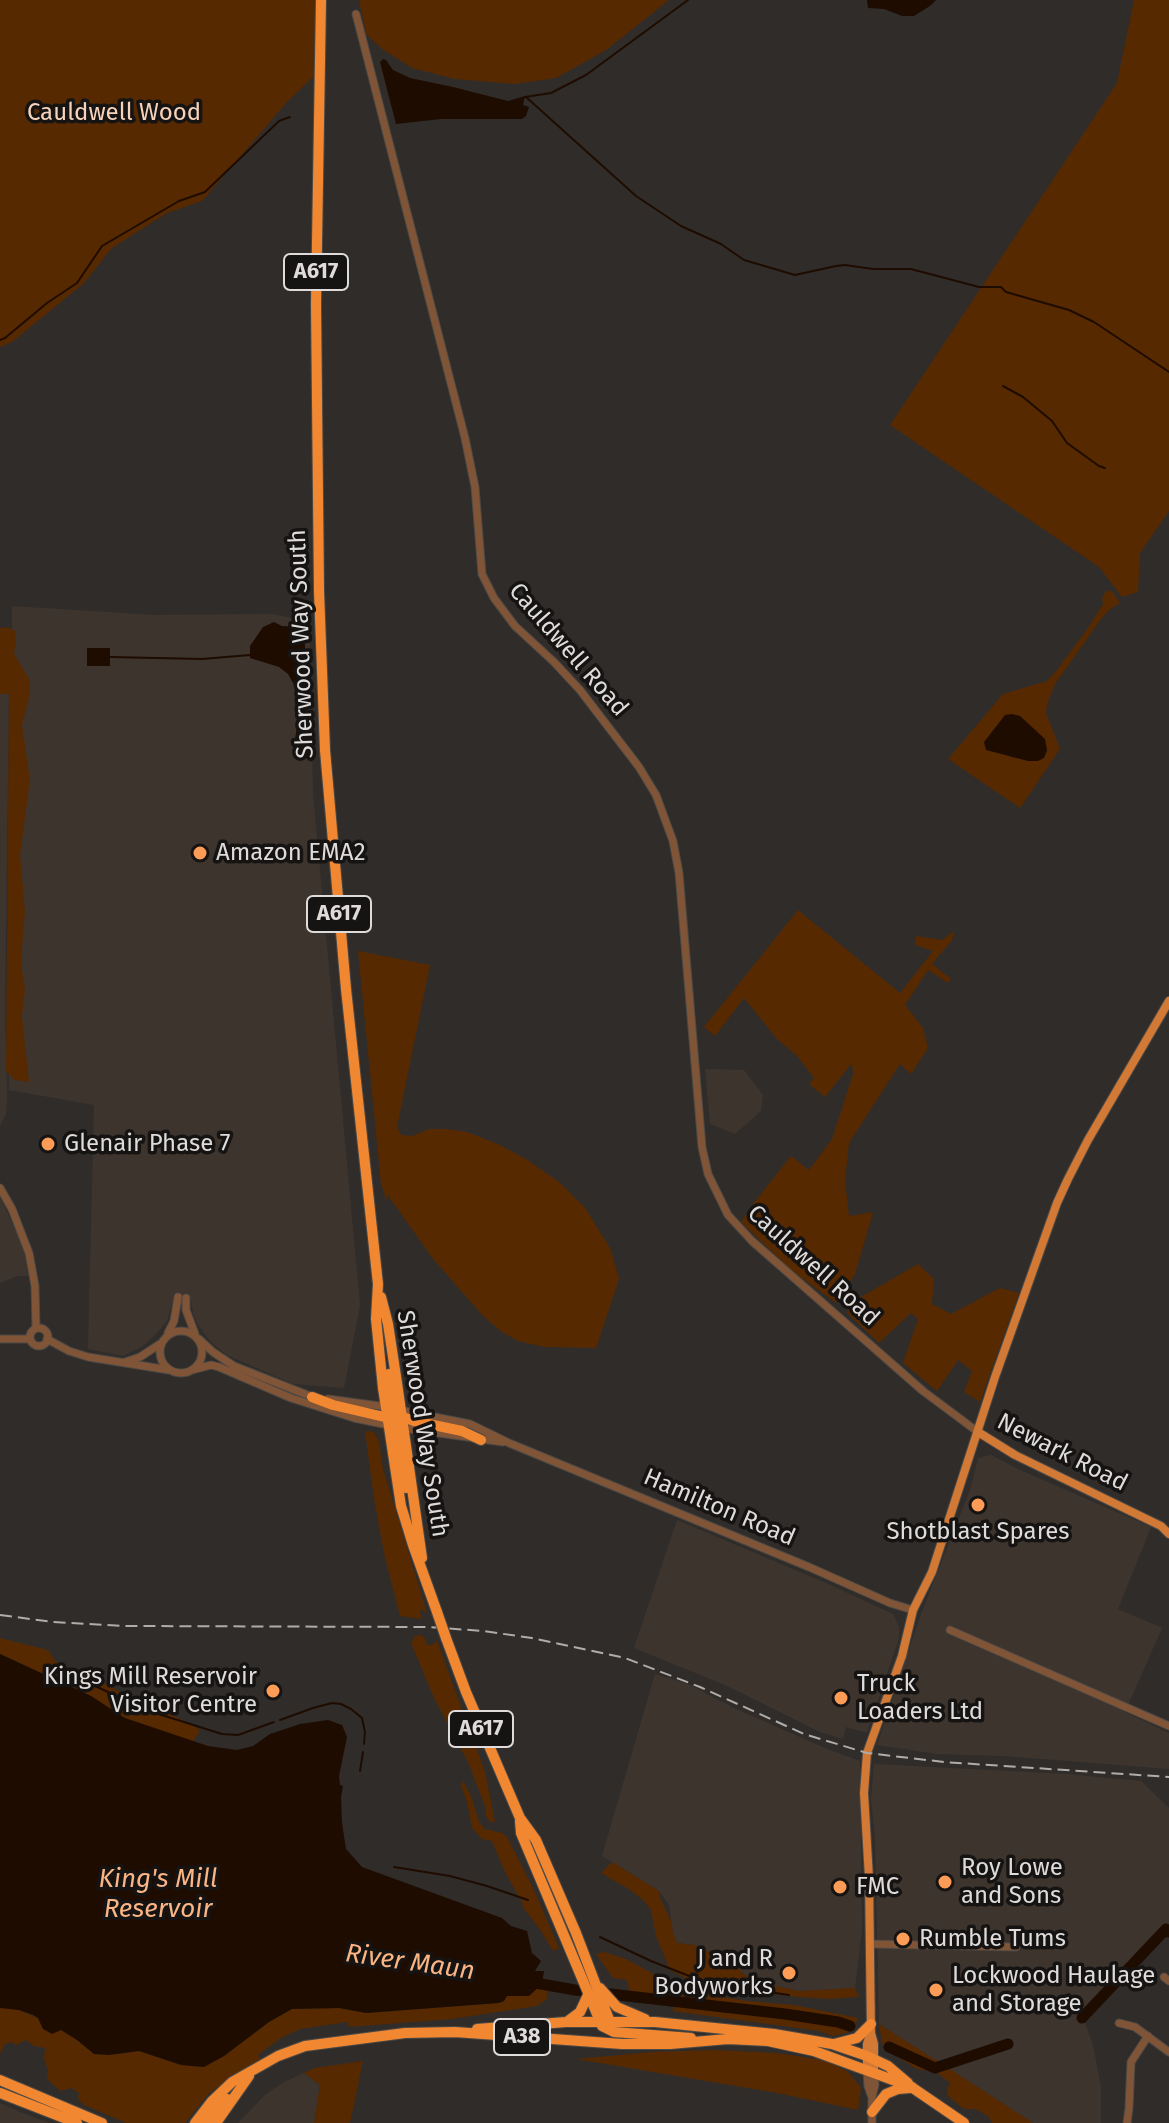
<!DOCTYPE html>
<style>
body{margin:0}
canvas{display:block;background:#2f2c29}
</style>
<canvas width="1169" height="2123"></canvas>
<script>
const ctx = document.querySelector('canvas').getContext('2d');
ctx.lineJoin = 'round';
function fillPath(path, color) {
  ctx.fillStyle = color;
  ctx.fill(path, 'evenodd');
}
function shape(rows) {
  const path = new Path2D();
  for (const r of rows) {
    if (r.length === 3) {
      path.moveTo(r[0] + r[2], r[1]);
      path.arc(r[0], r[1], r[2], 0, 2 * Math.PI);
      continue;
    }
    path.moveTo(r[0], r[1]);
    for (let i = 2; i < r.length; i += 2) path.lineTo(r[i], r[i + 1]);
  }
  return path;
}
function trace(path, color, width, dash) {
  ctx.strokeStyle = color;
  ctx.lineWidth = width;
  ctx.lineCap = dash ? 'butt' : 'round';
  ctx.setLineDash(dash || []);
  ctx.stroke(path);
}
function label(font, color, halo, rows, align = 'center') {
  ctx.font = font + ' "Fira Sans",sans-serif';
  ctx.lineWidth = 7;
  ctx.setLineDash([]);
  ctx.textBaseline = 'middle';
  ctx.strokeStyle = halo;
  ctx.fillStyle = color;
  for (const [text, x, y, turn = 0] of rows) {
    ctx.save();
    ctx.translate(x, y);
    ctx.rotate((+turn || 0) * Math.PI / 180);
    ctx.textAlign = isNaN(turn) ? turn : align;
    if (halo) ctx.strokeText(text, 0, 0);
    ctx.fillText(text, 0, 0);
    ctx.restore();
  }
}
const built = shape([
 [12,606,154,615,273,614,309,622,313,794,360,1305,344,1388,293,1384,227,1355,211,1342,198,1325,193,1313,191,1299,174,1297,167,1321,158,1332,143,1346,123,1356,88,1349,94,1105,9,1090],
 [0,694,9,694,5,1013,7,1092,6,1114,0,1126],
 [705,1069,744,1070,763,1095,761,1111,735,1134,710,1124],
 [0,1197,23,1245,28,1276,18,1276,0,1283],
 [991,1455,1020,1470,1151,1527,1118,1609,1162,1628,1125,1712,1169,1733,1169,1769,1004,1756,937,1754,877,1745,921,1614,970,1490,978,1458],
 [677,1520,826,1583,893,1614,899,1627,899,1638,867,1733,846,1727,843,1739,820,1732,725,1685,634,1648],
 [655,1674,688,1684,736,1709,827,1749,860,1761,862,1930,855,1988,799,1991,766,1984,749,1979,739,1969,694,1945,676,1943,673,1933,669,1905,659,1891,602,1856],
 [874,1764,1066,1774,1141,1781,1169,1808,1169,1929,1163,1925,1083,2018,1093,2045,1101,2087,1101,2123,1033,2123,879,2024,875,1839,871,1798],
 [304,2073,320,2085,314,2123,238,2123,265,2095,284,2082],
 [0,2103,23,2113,49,2123,0,2123]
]);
const green = shape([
 [0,0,318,0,314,76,287,102,202,201,167,213,112,248,83,284,12,342,0,347],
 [359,0,669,0,606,50,556,78,515,84,455,79,412,68,382,49,366,34],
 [1134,0,1169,0,1169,511,1140,553,1138,592,1122,597,1099,567,890,425,1117,83],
 [1106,591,1112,591,1120,603,1110,609,1101,619,1055,684,1047,704,1046,713,1060,749,1020,808,948,759,1003,694,1047,681,1057,670,1088,628,1103,604,1102,598],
 [1020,716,1047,750,1044,758,1012,758],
 [7,627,15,631,16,642,14,654,29,679,30,694,22,725,30,780,20,855,25,911,21,963,25,989,22,1016,29,1082,15,1080,6,1071,9,694,0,694,0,628],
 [798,910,900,993,933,951,915,945,916,936,942,940,954,931,952,940,932,964,951,979,948,983,928,970,905,1005,923,1028,928,1048,911,1074,900,1064,849,1143,845,1181,849,1216,873,1212,855,1274,836,1303,791,1270,741,1222,749,1209,791,1156,809,1170,832,1139,853,1074,852,1063,825,1097,809,1084,814,1078,797,1056,776,1038,744,998,715,1036,704,1027],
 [358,951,430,965,397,1127,401,1135,412,1136,429,1129,446,1129,467,1132,500,1145,529,1161,559,1182,585,1208,610,1248,619,1279,596,1348,544,1347,518,1341,502,1332,483,1316,433,1259,387,1194,387,1201,381,1184],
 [918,1264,934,1279,932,1304,951,1314,1000,1288,1019,1293,980,1402,964,1392,972,1371,958,1360,937,1391,903,1363,918,1319,911,1313,879,1343,846,1312,861,1297],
 [365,1431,374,1432,379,1442,383,1469,427,1613,420,1609,421,1619,400,1616,385,1558,374,1499],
 [420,1635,425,1638,427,1645,432,1645,437,1641,485,1772,495,1822,490,1822,486,1816,486,1809,468,1762,435,1700,411,1643,415,1636],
 [0,1638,48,1650,54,1660,65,1668,97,1679,129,1697,179,1718,200,1730,193,1742,125,1718,91,1696,0,1654],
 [463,1781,471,1796,479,1822,485,1829,502,1833,507,1837,534,1890,559,1948,553,1951,541,1931,522,1906,523,1904,505,1872,492,1841,482,1839,472,1828,467,1802,461,1786],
 [612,1862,659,1891,660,1898,672,1923,673,1933,677,1943,694,1945,715,1954,739,1969,749,1979,766,1984,799,1991,855,1988,859,1997,828,1999,798,1997,720,1988,693,1982,670,1970,656,1936,651,1910,644,1901,630,1890,601,1873],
 [604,1952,626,1959,677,1987,699,1993,747,2001,794,2005,858,2018,855,2026,846,2033,833,2036,819,2031,672,2011,677,2004,631,2000,627,1980,613,1978,596,1954],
 [537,1987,547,1991,547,1999,537,2006,452,2019,349,2027,347,2022,300,2029,281,2038,258,2055,261,2061,209,2093,185,2123,126,2123,84,2105,78,2099,79,2093,71,2088,60,2091,47,2079,48,2069,44,2059,45,2048,34,2046,26,2040,16,2045,11,2042,4,2045,0,2054,0,2008,3,2007,19,2010,38,2018,43,2029,61,2030,77,2040,94,2054,109,2055,139,2051,181,2065,204,2067,224,2056,269,2022,291,2009,339,2008,366,2013,499,2003,504,2001,506,1996,529,1996],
 [879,2024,962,2077,1033,2123,992,2123,988,2116,975,2109,964,2109,948,2096,947,2090,950,2083,936,2072,917,2069,887,2050,882,2043],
 [716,2050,777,2053,828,2061,848,2072,861,2088,858,2110,777,2093,576,2059,652,2052],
 [363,2061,350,2123,314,2123,320,2085,304,2073,314,2068]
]);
const water = shape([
 [867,0,936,0,930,6,914,16,902,16,884,9,868,8],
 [383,59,386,60,393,70,410,78,453,87,508,101,525,96,523,105,529,107,526,116,522,119,441,119,396,124,380,62],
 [274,622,282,626,298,627,303,631,305,646,301,717,296,716,296,688,288,674,279,667,250,658,250,646,263,627],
 [87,648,110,648,110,666,87,666],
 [1012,714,1020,716,1045,739,1047,750,1044,758,1038,761,1028,761,986,750,984,742,1005,715],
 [0,1654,91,1696,125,1718,208,1746,237,1750,253,1746,270,1734,300,1724,328,1720,342,1725,347,1737,339,1776,340,1785,343,1786,341,1797,342,1823,346,1849,362,1867,502,1918,511,1926,527,1931,532,1953,541,1961,535,1971,544,1971,542,1984,529,1996,507,1996,504,2001,499,2003,366,2013,339,2008,292,2009,269,2022,224,2056,204,2067,181,2065,139,2051,109,2055,94,2054,77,2040,61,2030,52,2034,43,2029,38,2018,33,2015,19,2010,0,2008]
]);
const stream = shape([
 [525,97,551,93,586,75,688,0],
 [526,97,636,196,681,226,721,244,744,260,795,275,836,266,845,265,873,269,911,269,979,287,1001,287,1006,292,1069,310,1094,322,1169,372],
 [0,340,5,338,47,303,77,283,102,246,179,201,205,192,279,121,290,117],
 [1003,386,1023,397,1052,421,1067,443,1099,466,1105,468],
 [110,657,202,659,250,655],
 [295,750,299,717],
 [55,1667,146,1710,222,1734,238,1735,274,1722],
 [280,1720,313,1708,332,1703,341,1704,351,1709,362,1718,365,1732,364,1744],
 [360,1771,363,1752],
 [394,1867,450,1876,487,1886,528,1900],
 [600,1937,651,1961,707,1983,789,1995]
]);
const river = shape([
 [530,1982,575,1990,785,2014,838,2022,850,2026],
 [1082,2018,1166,1929,1169,1932],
 [889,2047,935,2068,1008,2044]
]);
const minor = shape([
 [356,14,465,438,475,487,482,574,494,598,515,626,554,662,580,690,639,767,656,795,673,841,679,873,702,1147,708,1174,728,1215,752,1241,923,1391,978,1432],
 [0,1188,12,1209,29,1253,35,1286,36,1328],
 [186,1298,186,1310,195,1334],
 [39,1337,9],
 [181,1352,21],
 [168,1333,174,1321,178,1297],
 [0,1339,30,1339],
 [47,1339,69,1351,88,1357,169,1370],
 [199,1339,213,1352,234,1366,315,1398],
 [125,1362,140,1357,160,1344],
 [192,1370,211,1365,219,1367,291,1398,354,1418,403,1428,503,1442],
 [328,1399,387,1407],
 [399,1410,470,1424,509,1443,809,1567,890,1603,913,1610],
 [950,1630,1169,1726],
 [870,1944,1016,1947],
 [1164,1977,1169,1981],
 [1119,2023,1135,2027,1169,2052],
 [867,2070,868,2086,871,2095],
 [872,2123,872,2097,875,2085,874,2073],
 [1127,2123,1129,2108,1131,2062,1148,2036]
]);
const major = shape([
 [978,1432,1015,1455,1161,1526,1169,1534],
 [867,2070,867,2044,870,2034],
 [874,2073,874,2044,871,2033,869,1878,864,1793,867,1753,902,1656,913,1610,932,1572,995,1377,1057,1203,1068,1179,1088,1140,1169,1001]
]);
const highway = shape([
 [321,0,316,304,319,591,325,750,346,989,378,1284,376,1319,383,1388,401,1506,413,1545,437,1612],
 [381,1297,388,1324,397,1383,422,1558],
 [389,1374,391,1414],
 [312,1397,333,1405,393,1419],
 [401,1411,397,1416,395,1426,406,1488],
 [397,1415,414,1421,462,1431,481,1440],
 [446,1638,466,1692,520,1818,536,1840,576,1933,610,2022],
 [520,1821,521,1833,602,2026,614,2032,691,2038],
 [600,1988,617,2007,645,2019],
 [568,2021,580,2012,588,1995],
 [477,2029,566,2022,655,2022,774,2034,832,2044,867,2056,888,2066,908,2083],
 [834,2044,857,2038,871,2024],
 [0,2080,102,2123],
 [907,2084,964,2123],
 [0,2093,77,2123],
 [872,2112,886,2094,898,2089,910,2088],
 [195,2123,212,2101,232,2082,278,2056,305,2046,405,2033,455,2032,622,2044,670,2044,728,2039,768,2041,814,2051,912,2087],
 [206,2123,221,2103,227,2099],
 [216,2123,249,2076]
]);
const rail = shape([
 [0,1615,53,1622,126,1626,428,1627,483,1631,532,1638,625,1658,700,1687,804,1734,867,1753,944,1762,1169,1777]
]);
const highwayBridge = shape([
 [437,1612,446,1638]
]);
const markers = [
 [200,853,8,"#fd9c56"],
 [48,1144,8,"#fd9c56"],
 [978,1505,8,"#fd9c56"],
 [273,1691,8,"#fd9c56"],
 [841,1698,8,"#fd9c56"],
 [945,1882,8,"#fd9c56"],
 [840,1887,8,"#fd9c56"],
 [903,1939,8,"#fd9c56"],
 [789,1973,8,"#fd9c56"],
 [936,1990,8,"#fd9c56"]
];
const shields = [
 [316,272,64],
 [339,914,64],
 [481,1729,64],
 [522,2037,56]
];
const shieldNames = [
 ["A617",316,272],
 ["A617",339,914],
 ["A617",481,1729],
 ["A38",522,2037]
];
const parkNames = [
 ["Cauldwell Wood",114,113]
];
const streetNames = [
 ["Sherwood Way South",302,644,-92],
 ["Cauldwell Road",568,650,49],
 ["Cauldwell Road",813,1266,42],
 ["Sherwood Way South",422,1424,81],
 ["Newark Road",1062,1453,27],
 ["Hamilton Road",719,1508,23]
];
const poiNames = [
 ["Amazon EMA2",216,853],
 ["Glenair Phase 7",64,1144],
 ["Shotblast Spares",978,1532,"center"],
 ["Kings Mill Reservoir",257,1677,"right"],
 ["Visitor Centre",257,1705,"right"],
 ["Truck",857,1684],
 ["Loaders Ltd",857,1712],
 ["Roy Lowe",961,1868],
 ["and Sons",961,1896],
 ["FMC",856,1887],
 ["Rumble Tums",919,1939],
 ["J and R",773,1959,"right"],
 ["Bodyworks",773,1987,"right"],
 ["Lockwood Haulage",952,1976],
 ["and Storage",952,2004]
];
const waterNames = [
 ["King's Mill",158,1880],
 ["Reservoir",158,1910],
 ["River Maun",410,1963,8]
];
fillPath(built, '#3e342e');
fillPath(green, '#572901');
fillPath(water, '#1f0c01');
trace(stream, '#1f0c01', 2);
trace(river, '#1f0c01', 11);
trace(minor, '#4b4845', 9);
trace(major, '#4b4845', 10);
trace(highway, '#4b4845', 12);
trace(minor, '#805537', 7);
trace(major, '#d27936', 8);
trace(highway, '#f28731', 10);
trace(rail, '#afacaa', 2, [12, 6]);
trace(highwayBridge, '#4b4845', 12, []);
trace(highwayBridge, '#f28731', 10);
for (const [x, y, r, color] of markers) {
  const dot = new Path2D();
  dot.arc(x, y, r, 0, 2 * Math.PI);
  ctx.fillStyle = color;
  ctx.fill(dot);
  trace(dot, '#161413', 3);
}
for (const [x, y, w] of shields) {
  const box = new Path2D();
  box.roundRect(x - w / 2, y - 18, w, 36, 6);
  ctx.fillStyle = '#161413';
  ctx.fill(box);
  trace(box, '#dedbda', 2);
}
label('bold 22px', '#dedbda', null, shieldNames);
label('24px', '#f7d2bb', '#161413', parkNames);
label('24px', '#dedbda', '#161413', streetNames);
label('24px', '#dedbda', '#161413', poiNames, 'left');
label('italic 26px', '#fbb484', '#161413', waterNames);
</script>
